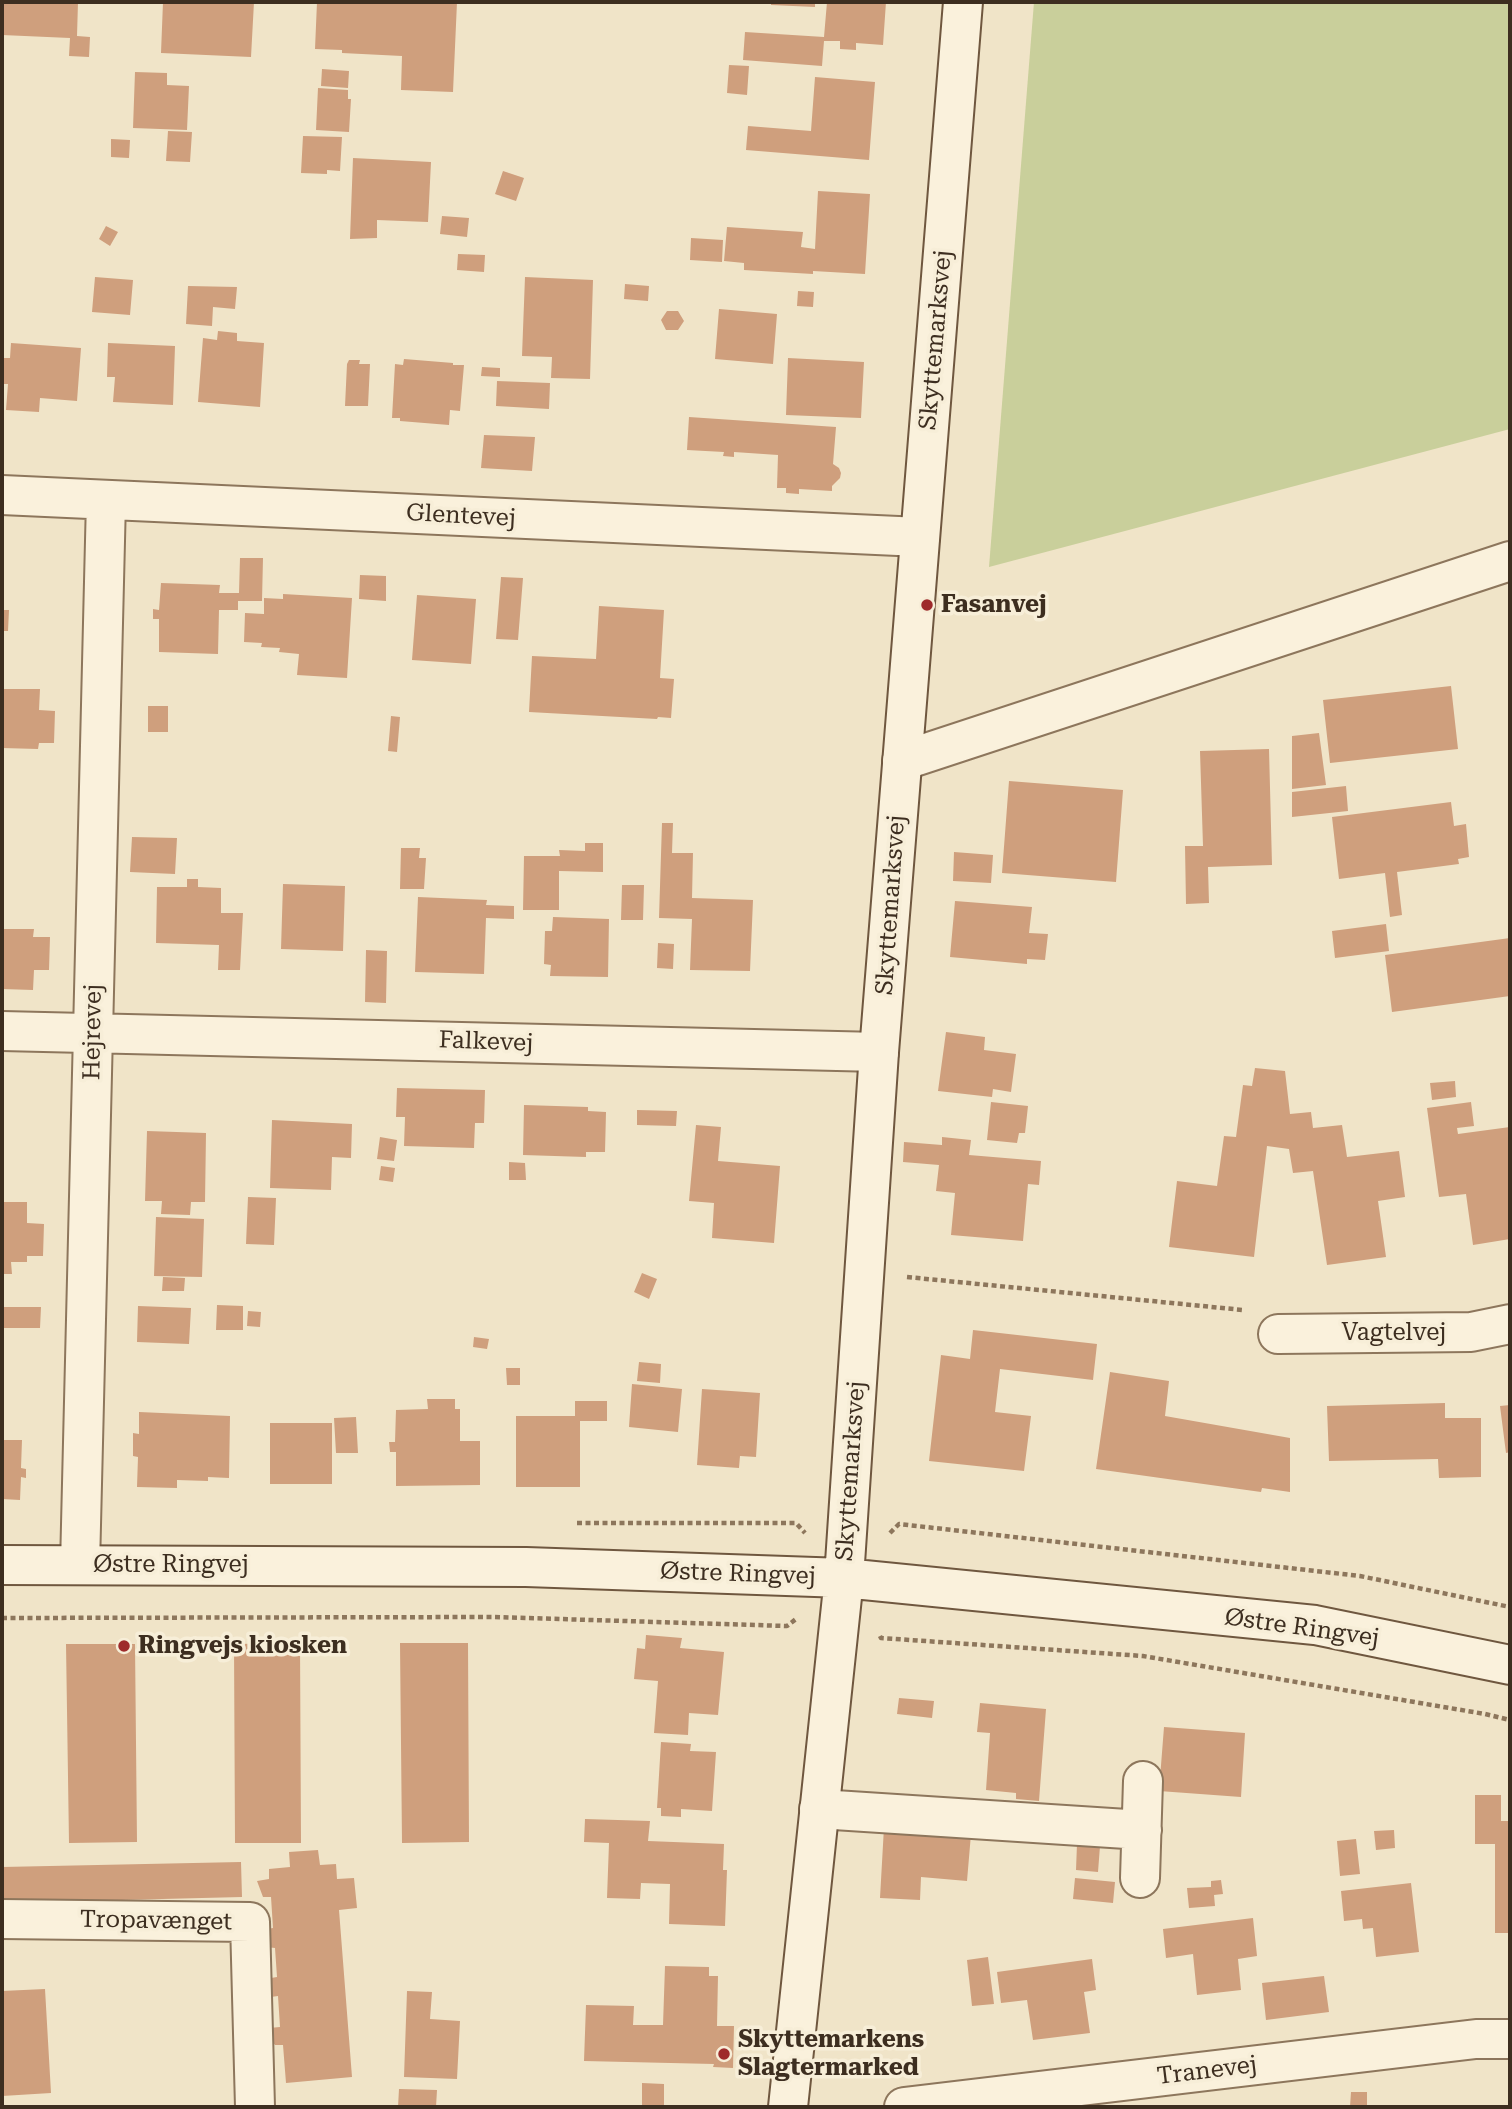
<!DOCTYPE html>
<meta charset="utf-8">
<style>
body{margin:0}
#map{position:relative;width:1512px;height:2109px;overflow:hidden;background:#f0e4c8;font-family:"Roboto Serif",serif}
canvas{display:block}
.frame{position:absolute;inset:0;border:4px solid #3d2e20;pointer-events:none}
</style>
<div id="map">
<canvas width="1512" height="2109"></canvas>
<div class="frame"></div>
</div>
<script>
const ctx = document.querySelector('canvas').getContext('2d');
ctx.lineJoin = 'round';
function fillPath(path, color) {
  ctx.fillStyle = color;
  ctx.fill(path, 'evenodd');
}
function shape(rows) {
  const path = new Path2D();
  for (const r of rows) {
    path.moveTo(r[0], r[1]);
    for (let i = 2; i < r.length; i += 2) path.lineTo(r[i], r[i + 1]);
  }
  return path;
}
function trace(path, color, width, dash) {
  ctx.strokeStyle = color;
  ctx.lineWidth = width;
  ctx.lineCap = dash ? 'butt' : 'round';
  ctx.setLineDash(dash || []);
  ctx.stroke(path);
}
function label(font, color, halo, rows, align = 'center') {
  ctx.font = font + ' "Roboto Serif",serif';
  ctx.lineWidth = 7;
  ctx.setLineDash([]);
  ctx.textBaseline = 'middle';
  ctx.strokeStyle = halo;
  ctx.fillStyle = color;
  for (const [text, x, y, turn = 0] of rows) {
    ctx.save();
    ctx.translate(x, y);
    ctx.rotate((+turn || 0) * Math.PI / 180);
    ctx.textAlign = isNaN(turn) ? turn : align;
    if (halo) ctx.strokeText(text, 0, 0);
    ctx.fillText(text, 0, 0);
    ctx.restore();
  }
}
const green = shape([
 [1034,2,1510,2,1510,429,989,567]
]);
const building = shape([
 [2,2,78,2,77,36,90,37,89,57,69,56,70,38,2,35],
 [163,2,254,2,251,57,161,53],
 [317,2,457,2,453,92,401,90,402,56,342,53,342,50,315,49],
 [771,2,815,2,815,7,771,5],
 [827,2,886,2,883,45,856,43,856,50,840,49,840,41,824,41,822,66,743,60,745,32,824,37],
 [729,65,749,66,747,95,727,93],
 [322,69,349,71,348,88,321,86],
 [135,72,167,73,167,85,189,86,187,130,133,128],
 [815,77,875,82,869,160,746,150,748,126,811,131],
 [318,88,348,90,348,99,351,99,349,132,316,130],
 [168,131,192,132,190,162,166,161],
 [303,136,342,137,340,171,327,170,327,174,301,173],
 [111,139,130,140,129,158,111,157],
 [353,158,431,162,428,222,377,220,377,238,350,239],
 [503,171,524,178,516,201,495,194],
 [818,191,870,194,865,274,813,271,813,274,744,270,744,263,724,261,727,227,803,232,801,247,815,249],
 [442,216,469,218,467,237,440,234],
 [106,226,118,232,110,246,99,239],
 [691,238,723,240,722,262,690,260],
 [458,254,485,255,484,272,457,270],
 [95,277,133,280,130,315,92,312],
 [525,277,593,280,590,379,551,378,552,357,522,356],
 [625,284,649,286,648,301,624,299],
 [188,286,237,287,235,309,213,307,212,326,186,324],
 [798,291,814,292,813,307,797,306],
 [719,309,777,314,773,364,715,359],
 [667,311,678,311,684,321,678,330,666,330,661,320],
 [218,331,237,333,237,341,264,343,260,407,198,402,203,338,217,340],
 [11,343,81,348,77,401,40,398,39,412,6,410,8,384,2,384,2,358,10,358],
 [108,343,175,346,173,405,113,402,115,377,107,377],
 [788,358,864,362,861,418,786,415],
 [404,359,453,363,453,365,464,365,460,411,450,410,449,425,400,421,400,418,392,418,395,364,403,365],
 [349,360,360,360,359,364,370,364,368,406,345,406,347,364],
 [482,367,500,368,500,377,481,376],
 [497,381,550,383,549,409,496,406],
 [689,417,836,427,833,464,839,468,841,473,840,478,832,486,832,491,799,489,799,494,786,493,786,488,777,488,778,455,734,452,734,457,723,456,724,452,687,450],
 [484,435,535,437,532,471,481,468],
 [240,558,263,558,262,601,238,601,238,610,219,610,218,654,159,652,159,619,153,619,153,609,159,610,161,583,220,585,219,593,239,593],
 [360,575,386,576,386,601,359,599],
 [501,577,523,578,518,640,496,639],
 [283,594,352,598,347,678,297,675,299,654,279,652,280,648,261,647,262,643,244,642,245,613,264,614,264,598,283,599],
 [417,595,476,599,471,664,412,660],
 [599,606,664,610,660,678,674,679,671,718,658,717,657,719,529,712,532,656,596,659],
 [2,610,9,610,8,631,2,631],
 [1451,686,1458,749,1330,763,1323,700],
 [2,689,40,689,39,710,55,711,54,743,39,743,38,749,2,748],
 [148,706,168,706,168,732,148,732],
 [391,716,400,717,397,752,388,751],
 [1319,733,1326,785,1292,789,1292,736],
 [1269,749,1272,865,1208,867,1209,903,1186,904,1185,846,1203,846,1200,751],
 [1009,781,1123,790,1116,882,1002,873],
 [1346,786,1348,811,1292,817,1292,792],
 [1451,802,1454,826,1466,824,1469,857,1458,859,1459,864,1397,872,1402,915,1390,917,1385,873,1339,879,1332,817],
 [662,823,673,823,672,853,693,853,692,898,753,900,750,971,690,970,692,919,659,918],
 [132,837,177,838,175,874,130,872],
 [585,843,603,843,603,872,559,871,559,910,523,910,524,856,560,856,559,850,585,851],
 [401,848,420,848,419,858,426,858,424,889,400,889],
 [954,852,993,855,991,883,953,881],
 [187,879,198,879,198,887,221,888,221,913,243,913,240,970,218,970,219,945,156,943,157,887,187,887],
 [283,884,345,886,343,951,281,949],
 [622,885,644,885,643,920,621,920],
 [418,897,487,900,486,905,514,906,514,919,486,918,484,974,415,972],
 [955,901,1032,907,1029,933,1048,934,1045,960,1027,959,1027,964,950,957],
 [553,917,609,919,608,977,550,976,551,965,544,964,545,931,552,931],
 [1386,924,1389,951,1335,958,1332,931],
 [2,929,34,929,33,937,50,937,49,970,34,970,33,990,2,989],
 [1510,938,1510,996,1392,1012,1385,955],
 [658,943,674,944,673,969,657,968],
 [366,950,387,951,386,1003,365,1002],
 [946,1032,985,1037,984,1050,1016,1054,1011,1092,993,1089,992,1097,938,1091],
 [1255,1068,1285,1071,1290,1114,1311,1112,1313,1128,1342,1125,1347,1157,1399,1151,1405,1197,1378,1201,1386,1257,1327,1265,1313,1171,1293,1173,1289,1149,1267,1146,1254,1257,1169,1247,1177,1181,1217,1186,1224,1136,1236,1137,1243,1085,1252,1086],
 [1455,1081,1456,1097,1432,1100,1430,1083],
 [397,1088,485,1090,484,1123,475,1123,474,1148,404,1146,405,1117,396,1117],
 [991,1102,1028,1106,1025,1133,1019,1133,1017,1143,987,1140],
 [1471,1102,1474,1126,1457,1128,1458,1134,1510,1127,1510,1239,1473,1245,1466,1194,1439,1197,1427,1108],
 [524,1105,588,1107,588,1111,606,1112,605,1152,586,1152,586,1157,523,1155],
 [637,1110,677,1111,676,1126,637,1125],
 [272,1120,352,1124,351,1158,332,1157,331,1190,270,1188],
 [696,1125,721,1127,718,1161,780,1166,774,1243,712,1238,714,1203,689,1201],
 [147,1131,206,1133,205,1202,191,1202,190,1215,161,1214,162,1201,145,1201],
 [380,1137,397,1140,394,1161,377,1159],
 [942,1137,971,1140,969,1155,1041,1161,1039,1185,1028,1184,1023,1241,951,1235,955,1193,936,1191,939,1165,903,1162,904,1142,942,1145],
 [509,1162,525,1163,526,1180,509,1180],
 [381,1166,395,1168,393,1182,379,1180],
 [248,1197,276,1198,274,1245,246,1244],
 [2,1202,27,1202,27,1223,44,1224,43,1256,27,1256,27,1262,11,1262,12,1274,2,1274],
 [156,1217,204,1219,202,1277,154,1276],
 [642,1273,657,1279,649,1299,634,1292],
 [163,1277,185,1278,184,1291,162,1291],
 [217,1305,243,1306,243,1330,216,1330],
 [138,1306,191,1308,189,1344,137,1342],
 [2,1307,41,1307,40,1328,2,1328],
 [248,1311,261,1312,260,1327,247,1326],
 [973,1330,1097,1344,1093,1380,1000,1369,995,1412,1031,1416,1024,1471,929,1461,941,1355,970,1359],
 [474,1337,489,1339,487,1349,473,1347],
 [639,1362,661,1364,660,1383,637,1381],
 [506,1368,520,1368,520,1385,507,1385],
 [1110,1372,1169,1381,1165,1416,1290,1438,1290,1492,1262,1488,1261,1492,1096,1469],
 [632,1384,682,1389,678,1432,629,1427],
 [702,1389,760,1393,756,1457,740,1456,739,1468,697,1465],
 [427,1399,455,1399,455,1409,460,1409,460,1441,480,1441,480,1485,396,1486,396,1452,390,1452,389,1442,395,1442,396,1410,428,1409],
 [575,1401,607,1401,607,1421,580,1421,580,1487,516,1487,516,1416,575,1416],
 [1445,1403,1445,1418,1481,1418,1481,1477,1439,1478,1438,1459,1329,1461,1327,1406],
 [1510,1405,1510,1452,1506,1453,1500,1406],
 [139,1412,230,1416,229,1478,208,1477,208,1481,177,1480,177,1488,137,1487,138,1457,133,1456,133,1433,139,1434],
 [356,1417,358,1453,336,1453,334,1418],
 [270,1423,332,1423,332,1484,270,1484],
 [2,1440,22,1440,21,1468,26,1469,26,1478,21,1477,20,1500,2,1499],
 [646,1635,682,1638,680,1648,724,1652,718,1715,689,1713,688,1735,654,1733,658,1681,634,1679,637,1648,645,1649],
 [300,1643,301,1843,235,1843,234,1644],
 [400,1643,468,1643,469,1842,402,1843],
 [66,1644,135,1644,137,1842,69,1843],
 [899,1698,934,1701,932,1718,897,1714],
 [980,1703,1046,1709,1039,1801,1016,1799,1016,1793,986,1790,990,1733,977,1732],
 [1164,1727,1245,1733,1241,1797,1159,1791],
 [661,1742,691,1744,690,1751,716,1752,712,1811,681,1809,681,1817,661,1816,661,1808,657,1808],
 [1475,1795,1501,1795,1501,1821,1510,1821,1510,1933,1495,1933,1495,1844,1475,1844],
 [585,1819,650,1821,648,1841,724,1844,723,1870,727,1870,725,1926,669,1924,670,1884,641,1883,640,1899,607,1898,609,1843,584,1842],
 [884,1827,971,1834,967,1881,921,1877,920,1900,880,1898],
 [1394,1830,1395,1848,1376,1850,1374,1831],
 [1356,1839,1360,1874,1340,1876,1337,1841],
 [1077,1844,1100,1846,1098,1872,1076,1870],
 [318,1850,320,1865,336,1864,337,1879,354,1878,357,1908,339,1910,352,2077,286,2083,283,2045,275,2045,270,2039,269,2028,280,2027,278,1996,271,1997,265,1979,277,1977,275,1948,266,1947,261,1930,273,1928,271,1897,263,1897,257,1881,269,1879,269,1869,290,1867,289,1852],
 [241,1862,242,1897,2,1903,2,1867],
 [1075,1878,1115,1882,1113,1903,1073,1899],
 [1221,1880,1223,1894,1214,1895,1215,1906,1189,1908,1187,1888,1211,1887,1211,1881],
 [1411,1883,1419,1952,1376,1957,1373,1928,1363,1929,1362,1919,1344,1921,1341,1891],
 [1253,1918,1257,1956,1238,1959,1241,1990,1197,1995,1193,1954,1166,1958,1163,1929],
 [988,1957,994,2004,972,2006,967,1960],
 [1092,1959,1096,1990,1084,1992,1090,2033,1033,2040,1027,2000,1001,2003,997,1972],
 [665,1966,709,1967,709,1976,718,1976,717,2026,734,2026,733,2068,713,2067,714,2064,584,2061,586,2005,634,2006,633,2025,663,2025],
 [1324,1976,1329,2012,1266,2020,1262,1983],
 [45,1989,51,2093,2,2096,2,1991],
 [407,1991,432,1992,430,2019,460,2021,457,2079,404,2077],
 [642,2083,664,2084,664,2107,642,2107],
 [399,2089,437,2090,436,2107,398,2107],
 [1351,2092,1367,2092,1367,2107,1350,2107]
]);
const path = shape([
 [907,1277,1243,1310],
 [577,1523,796,1523,805,1533],
 [890,1533,899,1524,1360,1576,1510,1607],
 [2,1618,494,1617,787,1626,796,1619],
 [880,1636,881,1638,1143,1656,1485,1714,1510,1720]
]);
const street = shape([
 [2,495,920,537],
 [902,761,1510,561],
 [2,1031,879,1052],
 [1278,1334,1471,1332,1510,1324],
 [80,1565,106,500],
 [819,1809,1142,1830],
 [1140,1878,1143,1781],
 [2,1919,250,1922,255,2107],
 [904,2107,1476,2039,1510,2039]
]);
const secondary = shape([
 [2,1565,526,1567,844,1578,1315,1625,1510,1665],
 [788,2107,844,1578,879,1052,963,2]
]);
const markers = [
 [927,605,7,"#9e2a2b"],
 [124,1646,7,"#9e2a2b"],
 [724,2054,7,"#9e2a2b"]
];
const streetNames = [
 ["Skyttemarksvej",936,340,-85],
 ["Glentevej",461,516,3],
 ["Skyttemarksvej",891,905,-86],
 ["Hejrevej",93,1032,-89],
 ["Falkevej",486,1042,2],
 ["Vagtelvej",1394,1333],
 ["Skyttemarksvej",851,1471,-86],
 ["Østre Ringvej",171,1565],
 ["Østre Ringvej",738,1574,2],
 ["Østre Ringvej",1302,1628,8],
 ["Tropavænget",156,1921,1],
 ["Tranevej",1207,2071,-7]
];
const poiNames = [
 ["Fasanvej",941,605],
 ["Ringvejs kiosken",138,1646],
 ["Skyttemarkens",738,2040],
 ["Slagtermarked",738,2068]
];
fillPath(green, '#c9cf9b');
fillPath(building, '#cf9f7d');
trace(street, '#8d765c', 42);
trace(secondary, '#6f573f', 42);
trace(path, '#8d765c', 4.5, [5, 3.5]);
trace(street, '#faf1dc', 38);
trace(secondary, '#faf1dc', 38);
for (const [x, y, r, color] of markers) {
  const dot = new Path2D();
  dot.arc(x, y, r, 0, 2 * Math.PI);
  ctx.fillStyle = color;
  ctx.fill(dot);
  trace(dot, '#f7eed8', 2.5);
}
label('24px', '#3d2e20', '#f7eed8', streetNames);
label('bold 24px', '#3d2e20', '#f7eed8', poiNames, 'left');
</script>
